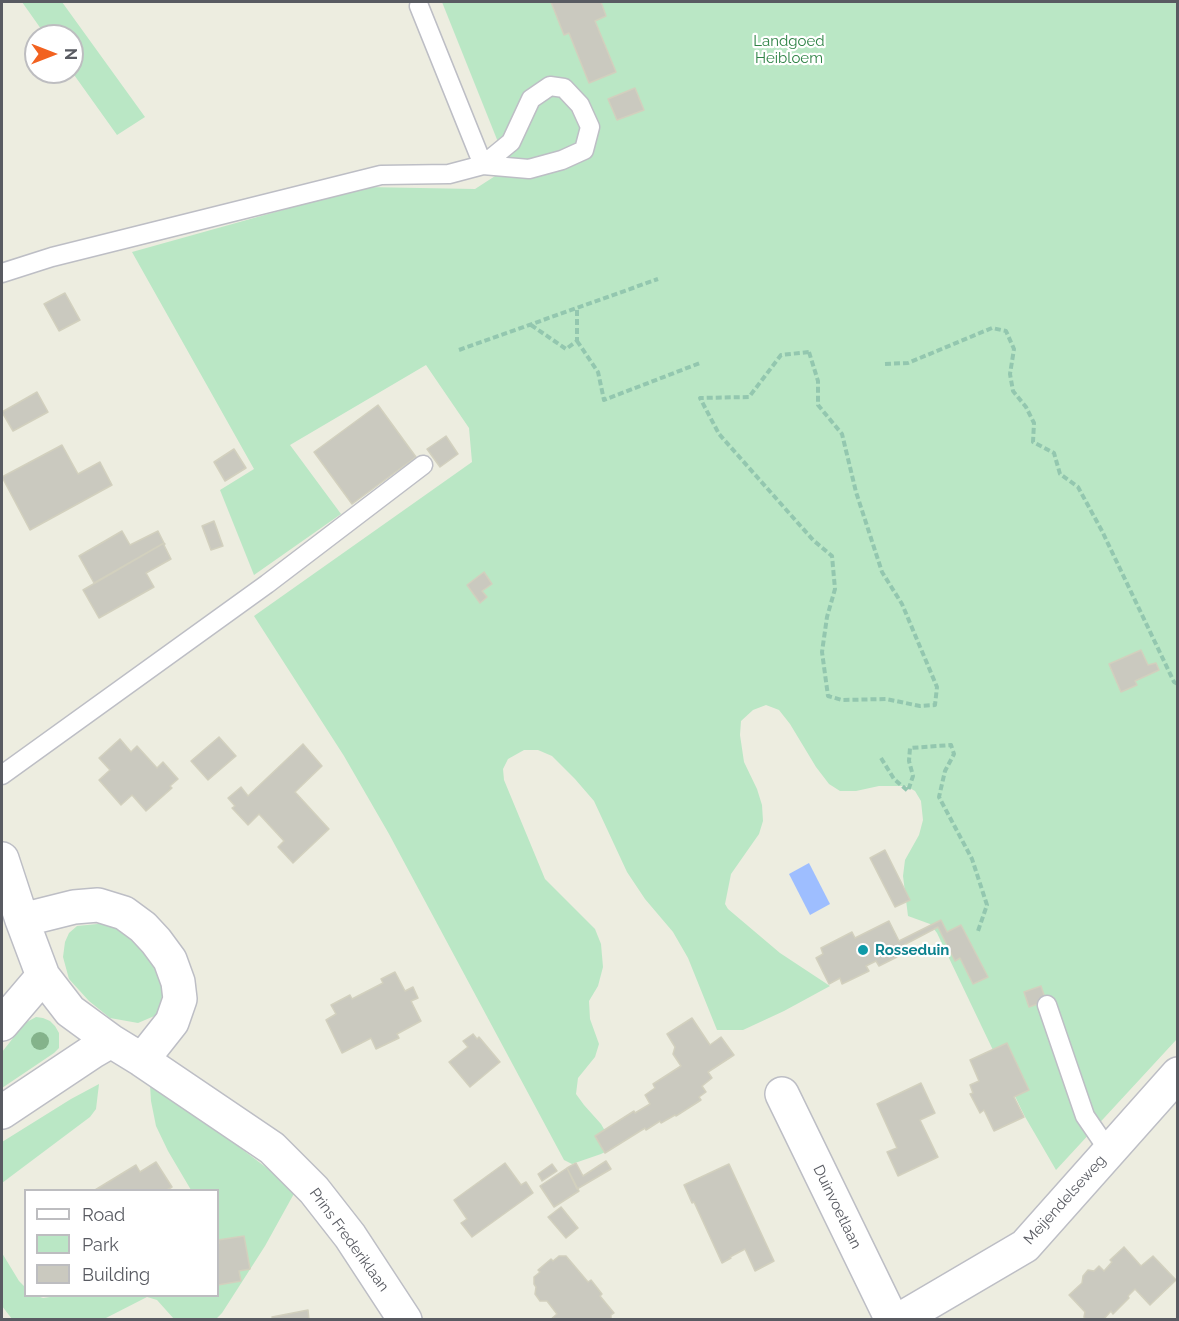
<!DOCTYPE html>
<style>
body{margin:0}
#map{position:relative;width:1179px;height:1321px;overflow:hidden;background:#edede0;font-family:Raleway,sans-serif}
canvas{display:block}
.frame{position:absolute;inset:0;border:3px solid #595b62;pointer-events:none}
.legend{position:absolute;left:24px;top:1189px;width:195px;height:108px;box-sizing:border-box;background:#fff;border:2px solid #bdbdc0;margin:0;padding:8px 10px;list-style:none;font-size:18px;color:#595b62}
.legend li{display:flex;align-items:center;gap:12px;height:30px}
.legend b{width:30px;border:2px solid #bdbdc0}
.north{position:absolute;left:24px;top:24px;width:60px;height:60px;box-sizing:border-box;background:#fff;border:2px solid #bdbdc0;border-radius:50%;rotate:90deg;font-size:16px;font-weight:700;line-height:24px;text-align:center;color:#595b62}
.north::after{content:'';display:block;margin:auto;width:21px;height:27px;background:#f26220;clip-path:polygon(50% 0,100% 100%,50% 72%,0 100%)}
</style>
<div id="map">
<canvas width="1179" height="1321"></canvas>
<div class="frame"></div>
<ul class="legend">
<li><b style="height:8px;background:#fff"></b>Road</li>
<li><b style="height:16px;background:#bae7c5"></b>Park</li>
<li><b style="height:16px;background:#cac9bf"></b>Building</li>
</ul>
<div class="north">N</div>
</div>
<script>
const ctx = document.querySelector('canvas').getContext('2d');
ctx.lineJoin = 'round';
function fillPath(path, color) {
  ctx.fillStyle = color;
  ctx.fill(path, 'evenodd');
}
function shape(rows) {
  const path = new Path2D();
  for (const r of rows) {
    path.moveTo(r[0], r[1]);
    for (let i = 2; i < r.length; i += 2) path.lineTo(r[i], r[i + 1]);
  }
  return path;
}
function trace(path, color, width, dash) {
  ctx.strokeStyle = color;
  ctx.lineWidth = width;
  ctx.lineCap = dash ? 'butt' : 'round';
  ctx.setLineDash(dash || []);
  ctx.stroke(path);
}
function label(font, color, halo, rows, align = 'center') {
  ctx.font = font + ' Raleway,sans-serif';
  ctx.lineWidth = 4.5;
  ctx.setLineDash([]);
  ctx.textBaseline = 'middle';
  ctx.strokeStyle = halo;
  ctx.fillStyle = color;
  for (const [text, x, y, turn = 0] of rows) {
    ctx.save();
    ctx.translate(x, y);
    ctx.rotate((+turn || 0) * Math.PI / 180);
    ctx.textAlign = isNaN(turn) ? turn : align;
    if (halo) ctx.strokeText(text, 0, 0);
    ctx.fillText(text, 0, 0);
    ctx.restore();
  }
}
const green = shape([
 [22,2,62,2,145,117,117,135,72,72,72,36,46,36],
 [442,2,1177,2,1177,1039,1056,1170,1024,1115,937,933,930,924,908,916,903,876,905,860,919,835,923,820,921,801,915,791,906,786,879,786,856,791,840,791,829,784,816,767,790,724,779,710,766,705,753,710,741,721,740,735,744,762,757,789,762,805,763,821,759,834,731,874,725,904,728,909,780,953,830,986,784,1011,743,1030,717,1030,688,958,673,932,645,899,627,872,594,801,575,779,552,756,538,750,524,750,508,759,503,769,504,780,545,879,595,929,601,944,603,967,598,986,589,1001,590,1019,599,1044,595,1057,578,1078,576,1094,584,1105,601,1124,609,1138,611,1149,601,1154,572,1164,564,1160,389,834,344,756,254,616,472,462,469,428,426,365,290,445,341,514,254,575,220,490,254,469,132,252,365,187,475,189,506,169,508,167],
 [107,923,132,935,152,957,163,981,162,996,159,1014,138,1023,110,1018,89,1001,69,979,63,957,65,942,69,933,77,926],
 [36,1017,43,1018,50,1021,55,1026,59,1033,59,1048,54,1053,2,1088,2,1052,25,1023],
 [99,1084,96,1109,90,1117,2,1183,2,1142,71,1099],
 [150,1085,169,1094,296,1190,265,1246,222,1313,216,1319,174,1319,157,1300,147,1297,104,1319,12,1319,2,1306,2,1253,19,1281,25,1287,26,1296,37,1296,43,1298,57,1296,218,1296,218,1190,191,1190,168,1151,156,1126,151,1101]
]);
const water = shape([
 [809,863,830,904,810,915,789,874]
]);
const building = shape([
 [551,2,601,2,606,16,595,21,616,72,589,83,569,33,564,35,551,2],
 [635,88,644,110,617,120,608,99,635,88],
 [65,293,80,320,59,331,44,304,65,293],
 [37,392,48,412,13,431,2,412,37,392],
 [378,405,416,457,352,504,314,452,378,405],
 [446,436,458,454,440,467,427,449,446,436],
 [62,445,78,474,100,462,112,485,30,530,2,477,62,445],
 [234,449,246,468,225,481,214,462,234,449],
 [214,521,223,546,211,550,202,526,214,521],
 [122,531,130,545,158,531,164,543,94,583,79,556,122,531],
 [164,543,165,544,164,545,171,559,146,573,154,587,99,618,83,590,164,543],
 [484,572,492,584,482,591,487,597,480,603,467,585,484,572],
 [1141,650,1148,665,1156,663,1159,670,1135,681,1137,685,1121,692,1109,664,1141,650],
 [219,737,236,756,208,780,191,761,219,737],
 [120,739,131,752,137,746,157,768,163,762,178,779,170,786,172,788,146,811,132,795,121,805,99,780,110,770,99,758,120,739],
 [303,744,322,766,295,792,329,829,293,863,278,847,284,841,259,814,248,825,232,808,235,806,228,798,241,787,248,796,303,744],
 [885,850,910,900,895,907,870,858,885,850],
 [941,920,947,932,961,925,988,977,973,984,960,958,955,961,938,927,902,946,905,953,879,966,876,961,866,966,869,971,842,984,840,978,829,984,816,958,823,954,821,948,852,932,855,938,889,921,899,941,941,920],
 [395,972,405,991,413,987,418,998,411,1001,421,1021,397,1034,399,1038,376,1049,371,1038,342,1053,326,1020,336,1014,331,1005,350,995,352,999,383,983,381,979,395,972],
 [1041,986,1046,1001,1029,1007,1024,992,1041,986],
 [692,1018,710,1045,721,1037,734,1055,708,1072,712,1078,702,1086,706,1092,699,1097,701,1100,676,1116,675,1115,661,1123,660,1121,646,1130,645,1128,605,1153,595,1136,634,1111,635,1113,650,1104,645,1095,655,1088,653,1084,681,1066,673,1054,675,1047,667,1034,692,1018],
 [473,1034,477,1039,479,1037,500,1062,470,1087,449,1062,468,1047,463,1041,473,1034],
 [1007,1043,1029,1090,1014,1097,1024,1117,994,1131,984,1110,980,1113,970,1094,973,1093,970,1085,979,1081,970,1060,1007,1043],
 [921,1083,935,1113,920,1120,938,1157,898,1176,887,1152,897,1148,877,1104,921,1083],
 [606,1161,611,1169,577,1189,567,1168,576,1163,583,1176,606,1161],
 [156,1162,172,1187,167,1190,95,1190,136,1165,140,1172,156,1162],
 [505,1163,521,1185,526,1182,533,1193,472,1237,461,1223,467,1219,454,1200,505,1163],
 [552,1164,557,1171,542,1181,538,1174,552,1164],
 [729,1164,774,1261,755,1271,745,1249,730,1257,731,1258,722,1263,694,1202,692,1203,684,1185,729,1164],
 [567,1168,579,1191,554,1207,540,1186,567,1168],
 [561,1207,578,1228,566,1238,548,1217,561,1207],
 [244,1236,250,1269,239,1271,241,1281,218,1285,218,1244,219,1243,218,1240,244,1236],
 [1124,1247,1141,1266,1153,1256,1176,1280,1150,1305,1135,1289,1128,1296,1129,1298,1113,1314,1111,1311,1103,1320,1086,1320,1084,1317,1085,1312,1069,1295,1082,1283,1083,1276,1088,1270,1094,1271,1099,1266,1104,1271,1112,1262,1110,1260,1124,1247],
 [559,1256,566,1256,588,1282,591,1280,602,1294,600,1296,614,1313,611,1315,611,1320,550,1320,557,1314,547,1301,540,1301,535,1294,536,1287,534,1284,534,1277,540,1272,538,1270,551,1259,553,1261,559,1256],
 [308,1310,309,1320,273,1320,272,1317,308,1310]
]);
const path = shape([
 [531,325,566,349,577,341,577,308],
 [577,341,598,372,604,400,700,363],
 [459,350,658,279],
 [809,352,818,381,818,405,842,434,856,492,882,572,902,604,937,687,935,705,920,706,886,699,842,700,828,696,822,652,827,617,835,589,832,556,813,540,719,434,700,398,749,397,781,355,809,352],
 [885,364,908,363,992,328,1006,331,1014,349,1010,374,1013,391,1026,407,1034,423,1033,442,1054,453,1060,474,1078,487,1102,531,1174,682,1178,684],
 [881,758,894,779,908,791,913,776,909,761,910,748,951,745,954,754,945,771,939,797,972,859,987,905,978,931]
]);
const lane = shape([
 [550,86,564,88,580,105,590,127,584,150,562,160,529,169,483,165,511,142,531,99,550,86],
 [2,273,52,257,381,175,449,174,483,165,419,6],
 [2,775,267,584,423,465],
 [1047,1005,1085,1116,1109,1151]
]);
const street = shape([
 [2,859,22,920,43,976,70,1011,111,1041,142,1060,272,1148,314,1190,350,1236,405,1320],
 [22,920,74,907,98,905,124,913,143,927,156,941,170,960,178,982,180,999,172,1022,142,1060],
 [2,1024,43,976],
 [782,1094,892,1320],
 [2,1112,92,1052,111,1041],
 [899,1320,1025,1246,1178,1074]
]);
const trees = [
 [40,1041]
];
const markers = [
 [863,950,6,"#0f9aa8"]
];
const parkNames = [
 ["Landgoed",789,41],
 ["Heibloem",789,58]
];
const cultureNames = [
 ["Rosseduin",875,950]
];
const streetNames = [
 ["Meijendelseweg",1065,1200,-48],
 ["Duinvoetlaan",837,1207,64],
 ["Prins Frederiklaan",349,1240,54]
];
fillPath(green, '#bae7c5');
fillPath(water, '#9ebeff');
fillPath(building, '#cac9bf');
trace(building, '#d2d0be', 1.5);
trace(lane, '#bdbec5', 21);
trace(street, '#bdbec5', 36);
trace(path, '#93c7af', 4, [6, 3]);
trace(lane, '#fff', 18);
trace(street, '#fff', 33);
ctx.fillStyle = '#84b38b';
for (const [x, y] of trees) {
  ctx.beginPath();
  ctx.arc(x, y, 9, 0, 2 * Math.PI);
  ctx.fill();
}
for (const [x, y, r, color] of markers) {
  const dot = new Path2D();
  dot.arc(x, y, r, 0, 2 * Math.PI);
  ctx.fillStyle = color;
  ctx.fill(dot);
  trace(dot, '#fff', 2);
}
label('15px', '#2f8346', '#fff', parkNames);
label('bold 15px', '#0d838f', '#fff', cultureNames, 'left');
label('15px', '#595b62', '#fff', streetNames);
</script>
